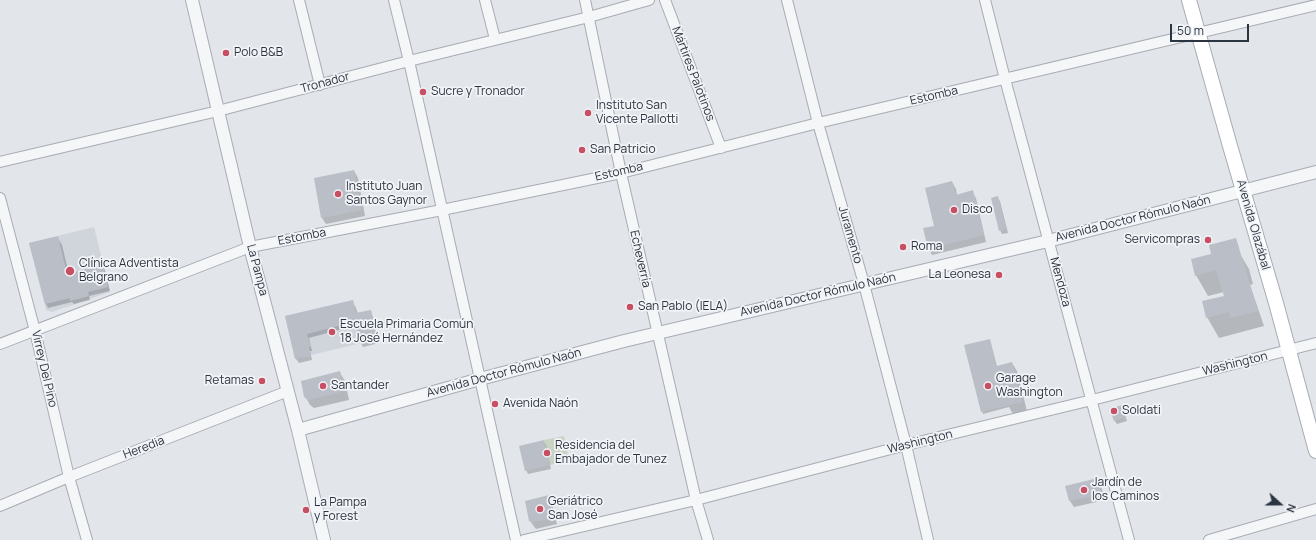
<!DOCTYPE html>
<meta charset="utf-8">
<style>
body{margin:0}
#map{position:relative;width:1316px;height:540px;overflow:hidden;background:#e2e5ea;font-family:Manrope,sans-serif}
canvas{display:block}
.north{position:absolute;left:1260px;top:484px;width:40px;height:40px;-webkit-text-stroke:3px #f2f4f7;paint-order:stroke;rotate:111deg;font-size:11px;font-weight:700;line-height:16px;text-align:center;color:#2b3441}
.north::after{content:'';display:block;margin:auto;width:14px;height:18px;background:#2b3441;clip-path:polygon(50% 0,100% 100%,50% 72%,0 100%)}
.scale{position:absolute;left:1170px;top:24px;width:79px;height:18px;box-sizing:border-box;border:2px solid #2b3441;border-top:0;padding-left:5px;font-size:12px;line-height:14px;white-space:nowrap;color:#2b3441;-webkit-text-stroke:3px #f2f4f7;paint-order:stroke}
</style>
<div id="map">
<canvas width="1316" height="540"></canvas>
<div class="north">N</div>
<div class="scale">50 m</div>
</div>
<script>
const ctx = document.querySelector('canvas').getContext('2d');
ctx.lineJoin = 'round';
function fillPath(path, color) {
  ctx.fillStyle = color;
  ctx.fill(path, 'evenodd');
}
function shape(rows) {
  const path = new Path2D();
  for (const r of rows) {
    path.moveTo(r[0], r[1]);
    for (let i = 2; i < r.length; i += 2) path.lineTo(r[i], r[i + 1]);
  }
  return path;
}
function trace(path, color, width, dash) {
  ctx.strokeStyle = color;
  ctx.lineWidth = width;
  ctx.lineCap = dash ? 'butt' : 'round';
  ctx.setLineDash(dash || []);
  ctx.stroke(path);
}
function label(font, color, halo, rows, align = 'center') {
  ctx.font = font + ' Manrope,sans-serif';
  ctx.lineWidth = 3.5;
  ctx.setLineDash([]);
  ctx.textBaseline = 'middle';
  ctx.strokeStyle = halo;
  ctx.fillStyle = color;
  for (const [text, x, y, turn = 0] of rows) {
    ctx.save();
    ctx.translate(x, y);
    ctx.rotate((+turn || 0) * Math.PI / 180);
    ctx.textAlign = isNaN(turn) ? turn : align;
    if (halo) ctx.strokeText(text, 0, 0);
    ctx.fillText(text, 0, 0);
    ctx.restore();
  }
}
const built = shape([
 [94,227,110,292,52,312,46,310,29,243],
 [353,300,356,313,371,310,378,339,295,359,285,316]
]);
const green = shape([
 [564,436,569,460,550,465,544,440]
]);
const shadow = shape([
 [354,171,358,178,365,216,326,224,322,218],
 [952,182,956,189,957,195,972,192,976,198,986,242,932,255,929,249,935,226],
 [997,197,1000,201,1008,233,1002,234,1000,230],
 [57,237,62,245,69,274,102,266,105,270,110,291,89,296,90,300,74,304,72,302,48,308,46,304,30,243],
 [1236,239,1239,248,1237,249,1249,269,1253,284,1250,285,1264,326,1219,338,1207,317,1225,296,1224,292,1208,296,1196,275,1212,255],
 [352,301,356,308,358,314,370,311,372,315,379,343,363,347,361,343,357,328,354,328,353,326,309,338,312,351,310,351,312,360,299,363,296,359,286,317],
 [965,346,997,367,1012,363,1017,371,1027,411,1013,414,1009,407,983,414],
 [340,373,345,381,349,400,314,408,310,405,305,396],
 [1122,406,1127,421,1117,424,1114,420],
 [543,441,546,445,551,469,528,474,526,470],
 [1098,479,1101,486,1105,500,1074,507,1070,501],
 [549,496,552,503,557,524,536,529,530,521]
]);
const building = shape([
 [354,170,362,210,321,218,314,178],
 [952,181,956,195,973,190,984,235,928,249,923,228,934,226,925,188],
 [998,196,1006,229,999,231,991,198],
 [58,236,67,274,103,265,108,287,88,292,89,296,70,301,70,298,45,304,29,243],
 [1236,238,1258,311,1230,318,1229,312,1206,318,1202,301,1224,296,1216,270,1195,276,1191,259,1211,254,1209,245],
 [353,300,356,313,371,310,378,339,360,343,355,324,351,324,350,323,307,334,311,347,309,347,311,356,295,359,285,316],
 [990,339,997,366,1012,362,1022,402,981,412,964,345],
 [340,371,345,391,309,400,304,397,301,381],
 [1122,405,1126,417,1114,421,1111,413,1116,407],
 [544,440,550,465,525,471,519,446],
 [1098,478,1102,494,1069,501,1065,486],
 [549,495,554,518,532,522,529,521,525,501]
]);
const minor = shape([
 [299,0,320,85],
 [394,0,409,61,516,540],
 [485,0,495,39],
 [585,0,621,173,696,500,708,540],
 [665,0,721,148],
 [787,0,818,123,864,284,906,445,928,540],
 [985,0,1005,79,1129,540],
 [0,162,218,111,409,61,589,17,649,0],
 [0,198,35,331,69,477,87,540],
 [0,344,250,247,442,210,621,173,818,123,1316,5],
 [0,506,69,477,288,391],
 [524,540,696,500,906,445,1092,400,1316,343],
 [1209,540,1316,509]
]);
const tertiary = shape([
 [192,0,250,247,298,430,324,540],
 [298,430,480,379,624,341,1048,241,1316,172]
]);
const secondary = shape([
 [1189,0,1230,146,1276,303,1316,451]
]);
const markers = [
 [226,53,4,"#c84e63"],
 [423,92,4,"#c84e63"],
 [588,113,4,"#c84e63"],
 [582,150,4,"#c84e63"],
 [338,194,4,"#c84e63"],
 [954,210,4,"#c84e63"],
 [1208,240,4,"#c84e63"],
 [903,247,4,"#c84e63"],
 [70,271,5,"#c84e63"],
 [999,275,4,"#c84e63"],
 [630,307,4,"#c84e63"],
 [332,332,4,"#c84e63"],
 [262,381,4,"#c84e63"],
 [323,386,4,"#c84e63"],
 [988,386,4,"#c84e63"],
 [495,404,4,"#c84e63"],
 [1114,411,4,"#c84e63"],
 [547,453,4,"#c84e63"],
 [1084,490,4,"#c84e63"],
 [540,509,4,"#c84e63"],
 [306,510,4,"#c84e63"]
];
const poiNames = [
 ["Polo B&B",234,53],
 ["Sucre y Tronador",431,92],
 ["Instituto San",596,106],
 ["Vicente Pallotti",596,120],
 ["San Patricio",590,150],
 ["Instituto Juan",346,187],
 ["Santos Gaynor",346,201],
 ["Disco",962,210],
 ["Servicompras",1200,240,"right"],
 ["Roma",911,247],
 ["Clínica Adventista",79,264],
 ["Belgrano",79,278],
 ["La Leonesa",991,275,"right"],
 ["San Pablo (IELA)",638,307],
 ["Escuela Primaria Común",340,325],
 ["18 José Hernández",340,339],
 ["Garage",996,379],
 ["Washington",996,393],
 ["Retamas",254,381,"right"],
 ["Santander",331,386],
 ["Avenida Naón",503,404],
 ["Soldati",1122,411],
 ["Residencia del",555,446],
 ["Embajador de Tunez",555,460],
 ["Jardín de",1092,483],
 ["los Caminos",1092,497],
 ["Geriátrico",548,502],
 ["San José",548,516],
 ["La Pampa",314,503],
 ["y Forest",314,517]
];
const streetNames = [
 ["Mártires Palotinos",693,74,69],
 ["Tronador",325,83,-15],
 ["Estomba",934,96,-13],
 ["Estomba",619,172,-13],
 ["Avenida Doctor Rómulo Naón",1133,219,-14],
 ["Avenida Olazábal",1253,225,74],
 ["Juramento",850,235,74],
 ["Estomba",302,237,-11],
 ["Echeverría",640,259,77],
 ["La Pampa",257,270,75],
 ["Mendoza",1060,282,75],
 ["Avenida Doctor Rómulo Naón",818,295,-13],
 ["Washington",1235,364,-14],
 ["Virrey Del Pino",44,369,77],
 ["Avenida Doctor Rómulo Naón",504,373,-15],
 ["Washington",920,442,-14],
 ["Heredia",144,448,-21]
];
fillPath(built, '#d0d5dc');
fillPath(green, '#c8d3c4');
fillPath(shadow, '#0003');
fillPath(building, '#babfc7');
trace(minor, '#a7acb4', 12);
trace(tertiary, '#a7acb4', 14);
trace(secondary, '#a7acb4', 16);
trace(minor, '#f5f6f8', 10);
trace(tertiary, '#f5f6f8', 12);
trace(secondary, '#fff', 14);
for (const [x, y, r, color] of markers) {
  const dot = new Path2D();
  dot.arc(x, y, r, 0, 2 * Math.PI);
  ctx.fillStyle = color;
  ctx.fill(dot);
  trace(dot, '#f2f4f7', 1.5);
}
label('12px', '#2b3441', '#f2f4f7', poiNames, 'left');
label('12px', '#2b3441', '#f2f4f7', streetNames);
</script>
